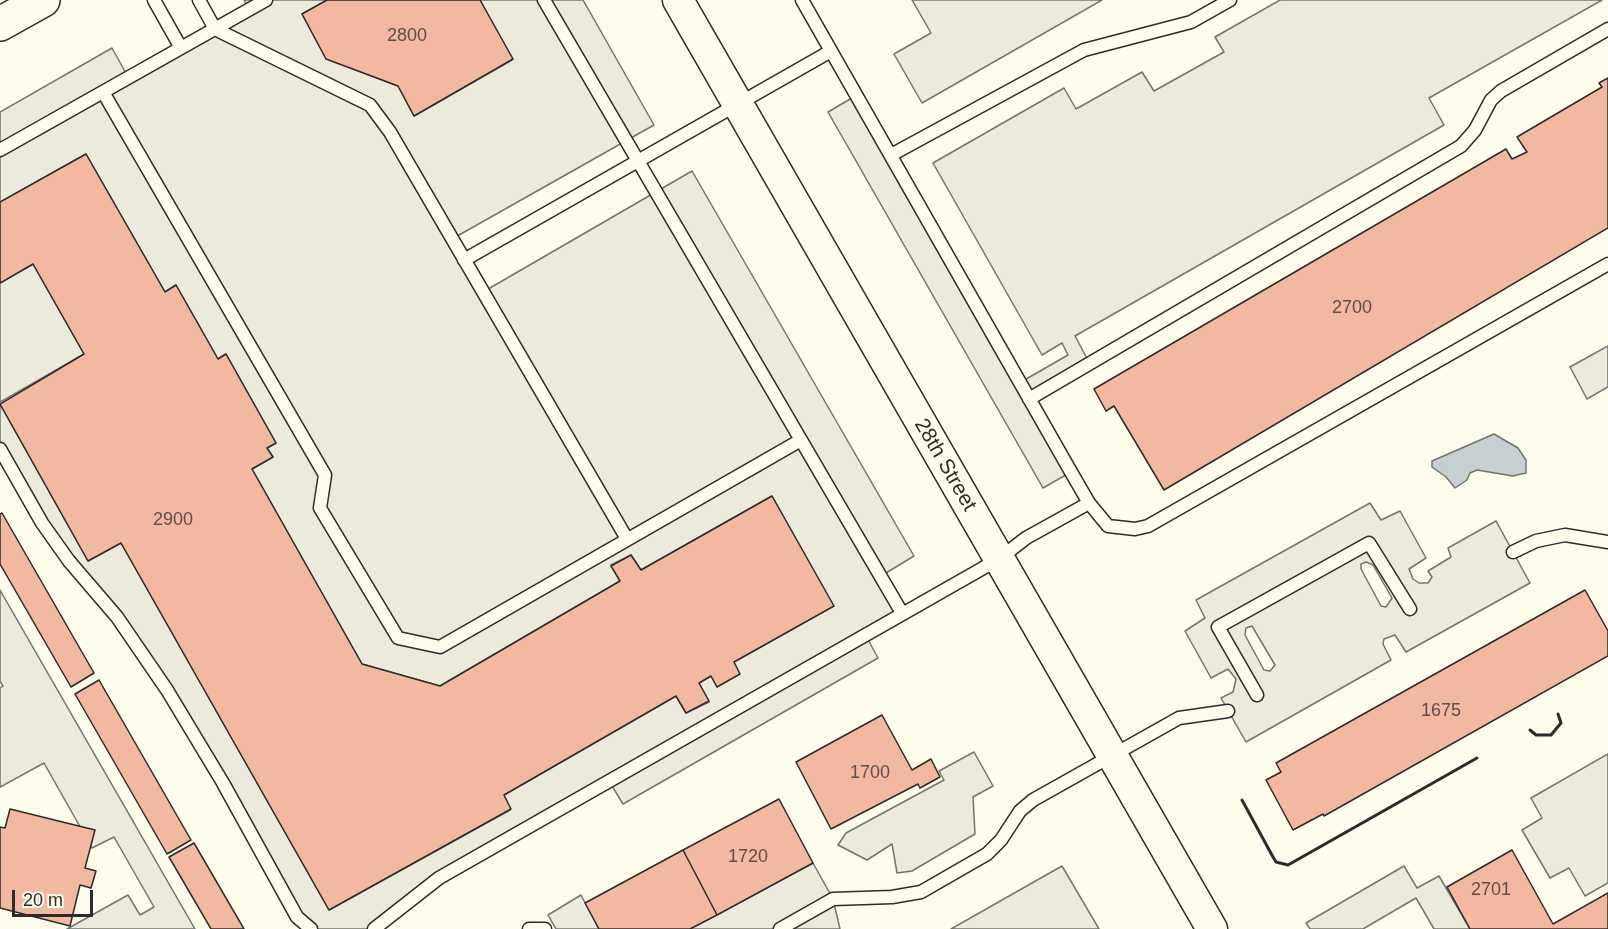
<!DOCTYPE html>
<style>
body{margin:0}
#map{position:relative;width:1608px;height:929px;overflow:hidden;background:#fdfbea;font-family:Arial,sans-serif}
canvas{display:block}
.scale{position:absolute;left:12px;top:890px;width:81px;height:27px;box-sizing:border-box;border:3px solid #2b2b2b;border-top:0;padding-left:8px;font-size:18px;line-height:21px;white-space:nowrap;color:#2b2b2b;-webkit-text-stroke:4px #fdfbea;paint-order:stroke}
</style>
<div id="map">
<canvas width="1608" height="929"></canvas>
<div class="scale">20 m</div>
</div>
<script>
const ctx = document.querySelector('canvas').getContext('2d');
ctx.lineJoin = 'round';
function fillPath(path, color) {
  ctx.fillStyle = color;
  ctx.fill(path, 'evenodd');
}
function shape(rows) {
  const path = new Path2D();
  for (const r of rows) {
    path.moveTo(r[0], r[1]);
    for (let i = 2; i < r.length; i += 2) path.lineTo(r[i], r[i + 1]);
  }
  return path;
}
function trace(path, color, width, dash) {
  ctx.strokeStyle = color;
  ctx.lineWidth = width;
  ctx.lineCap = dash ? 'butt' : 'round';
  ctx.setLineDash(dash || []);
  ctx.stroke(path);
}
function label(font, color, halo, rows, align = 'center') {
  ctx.font = font + ' Arial,sans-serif';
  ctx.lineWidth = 4.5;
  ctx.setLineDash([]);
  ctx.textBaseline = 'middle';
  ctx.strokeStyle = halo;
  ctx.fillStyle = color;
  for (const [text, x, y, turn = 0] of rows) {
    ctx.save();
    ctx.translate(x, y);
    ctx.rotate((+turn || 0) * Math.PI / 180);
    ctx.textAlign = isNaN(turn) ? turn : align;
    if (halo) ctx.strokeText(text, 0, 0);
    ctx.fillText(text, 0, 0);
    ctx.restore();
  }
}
const parking = shape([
 [244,0,327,0,302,14,326,58,398,86,414,116,512,60,480,0,583,0,654,125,452,239,483,292,692,171,914,556,881,576,902,613,865,634,878,658,623,804,609,781,439,878,374,929,311,929,297,917,167,690,69,561,0,449,0,404,88,561,121,543,329,910,510,810,504,795,676,696,686,713,709,702,699,683,711,676,717,687,734,662,833,606,772,496,641,570,631,555,611,565,620,581,440,686,362,664,252,469,273,457,267,448,276,443,226,354,218,359,176,285,165,292,86,154,0,202,0,112,112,48,128,77,249,9,244,0],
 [912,0,1102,0,922,103,894,54,931,33,912,0],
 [1280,0,1602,0,1429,98,1444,125,1075,336,1090,364,1029,399,1071,472,1043,488,828,112,857,95,1021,382,1068,355,1062,343,1042,355,933,163,1064,88,1076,109,1142,72,1154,91,1224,52,1215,37,1280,0],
 [33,264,84,354,0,402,0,283,33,264],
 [1608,346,1608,387,1587,399,1570,367,1608,346],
 [1370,503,1381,520,1400,511,1426,558,1409,569,1413,579,1419,583,1428,583,1432,577,1428,571,1451,557,1448,548,1496,521,1530,583,1406,652,1395,635,1384,639,1383,644,1391,660,1246,742,1221,698,1233,692,1236,679,1228,669,1211,678,1185,631,1205,618,1196,600,1370,503],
 [1366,562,1373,565,1392,598,1386,607,1381,606,1361,569,1361,564,1366,562],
 [1252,626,1275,665,1270,671,1264,670,1245,635,1246,628,1252,626],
 [0,590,195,929,67,929,128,895,140,915,154,907,114,837,92,848,44,763,0,787,0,688,3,686,0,681,0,590],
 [974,752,993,786,973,797,975,834,912,871,897,873,892,844,867,860,838,845,846,833,944,780,939,771,974,752],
 [1608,754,1608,883,1585,896,1569,868,1550,878,1522,830,1542,818,1531,798,1608,754],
 [813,863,833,899,840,929,690,929,813,863],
 [1062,866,1099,929,951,929,1062,866],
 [1404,866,1417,888,1439,876,1470,929,1434,929,1416,898,1363,929,1310,929,1306,923,1404,866],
 [581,895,599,929,556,929,548,915,581,895]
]);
const water = shape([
 [1494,434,1518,448,1526,460,1526,473,1513,476,1477,470,1470,473,1467,480,1455,488,1446,477,1432,467,1432,461,1494,434]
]);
const building = shape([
 [327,0,480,0,513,59,414,116,398,86,326,59,302,14,327,0],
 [1608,78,1608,228,1164,490,1114,406,1106,411,1094,389,1506,149,1512,159,1527,152,1517,137,1602,87,1599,83,1608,78],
 [86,154,165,292,176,285,218,359,226,354,276,443,267,448,273,457,252,469,362,664,440,686,620,581,611,566,631,555,641,570,772,496,834,606,734,662,740,674,717,687,711,676,699,683,709,701,686,713,676,696,504,795,511,809,329,910,121,543,88,561,0,404,84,354,33,264,0,283,0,202,86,154],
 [2,513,94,673,71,687,0,564,0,514,2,513],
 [1585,590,1608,631,1608,656,1324,816,1323,814,1293,830,1266,780,1281,772,1276,763,1585,590],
 [99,680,191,840,167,854,75,694,99,680],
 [882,715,912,770,931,759,940,777,920,788,918,784,831,829,796,762,882,715],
 [779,799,813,863,717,915,683,850,779,799],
 [10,809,95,830,85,868,96,871,91,888,80,885,70,926,0,908,0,827,5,828,10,809],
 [194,843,244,929,211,929,169,857,194,843],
 [683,850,717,915,690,929,599,929,585,903,683,850],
 [1512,850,1553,924,1608,893,1608,929,1470,929,1447,887,1512,850]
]);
const service = shape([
 [154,0,181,48],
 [199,0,215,29,370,105,390,132,627,539],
 [544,0,902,613],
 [802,0,1071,472,1089,503,1108,526,1135,529,1148,526,1608,264],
 [103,92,325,475,320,508,398,638,440,647,801,440],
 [0,150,266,0],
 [891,155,1084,50,1191,22,1230,0],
 [464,260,831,51],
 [1029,399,1461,146,1475,130,1491,100,1501,91,1608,29],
 [0,449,42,523,69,561,117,617,167,690,223,783,297,917,311,929],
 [1513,552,1536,541,1565,535,1608,542],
 [1257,695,1218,627,1369,543,1410,609],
 [374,929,439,878,999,559,1026,538,1089,503],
 [529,929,545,929],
 [780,929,833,899,892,897,921,892,987,854,1001,840,1020,811,1033,800,1179,718,1228,711]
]);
const tertiary = shape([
 [678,0,1212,929]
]);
const secondary = shape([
 [0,24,43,0]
]);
const wall = shape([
 [1530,730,1536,735,1551,735,1561,723,1558,714],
 [1242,800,1273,857,1276,862,1288,865,1477,758]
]);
const numberNames = [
 ["2800",407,36],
 ["2700",1352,308],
 ["2900",173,520],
 ["1675",1441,711],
 ["1700",870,773],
 ["1720",748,857],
 ["2701",1491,890]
];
const streetNames = [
 ["28th Street",945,465,60]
];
fillPath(parking, '#eceadb');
trace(parking, '#74746e', 1.5);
fillPath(water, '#c7d0d0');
trace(water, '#74746e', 1.5);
fillPath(building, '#f2b8a0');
trace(building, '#2b2b2b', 1.5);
trace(service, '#2b2b2b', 15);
trace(tertiary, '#2b2b2b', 33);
trace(secondary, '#2b2b2b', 36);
trace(service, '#fdfbea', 12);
trace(tertiary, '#fdfbea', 30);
trace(secondary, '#fdfbea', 33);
trace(wall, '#2b2b2b', 3);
label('18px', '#5d4e48', null, numberNames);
label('21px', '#2b2b2b', '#fdfbea', streetNames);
</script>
